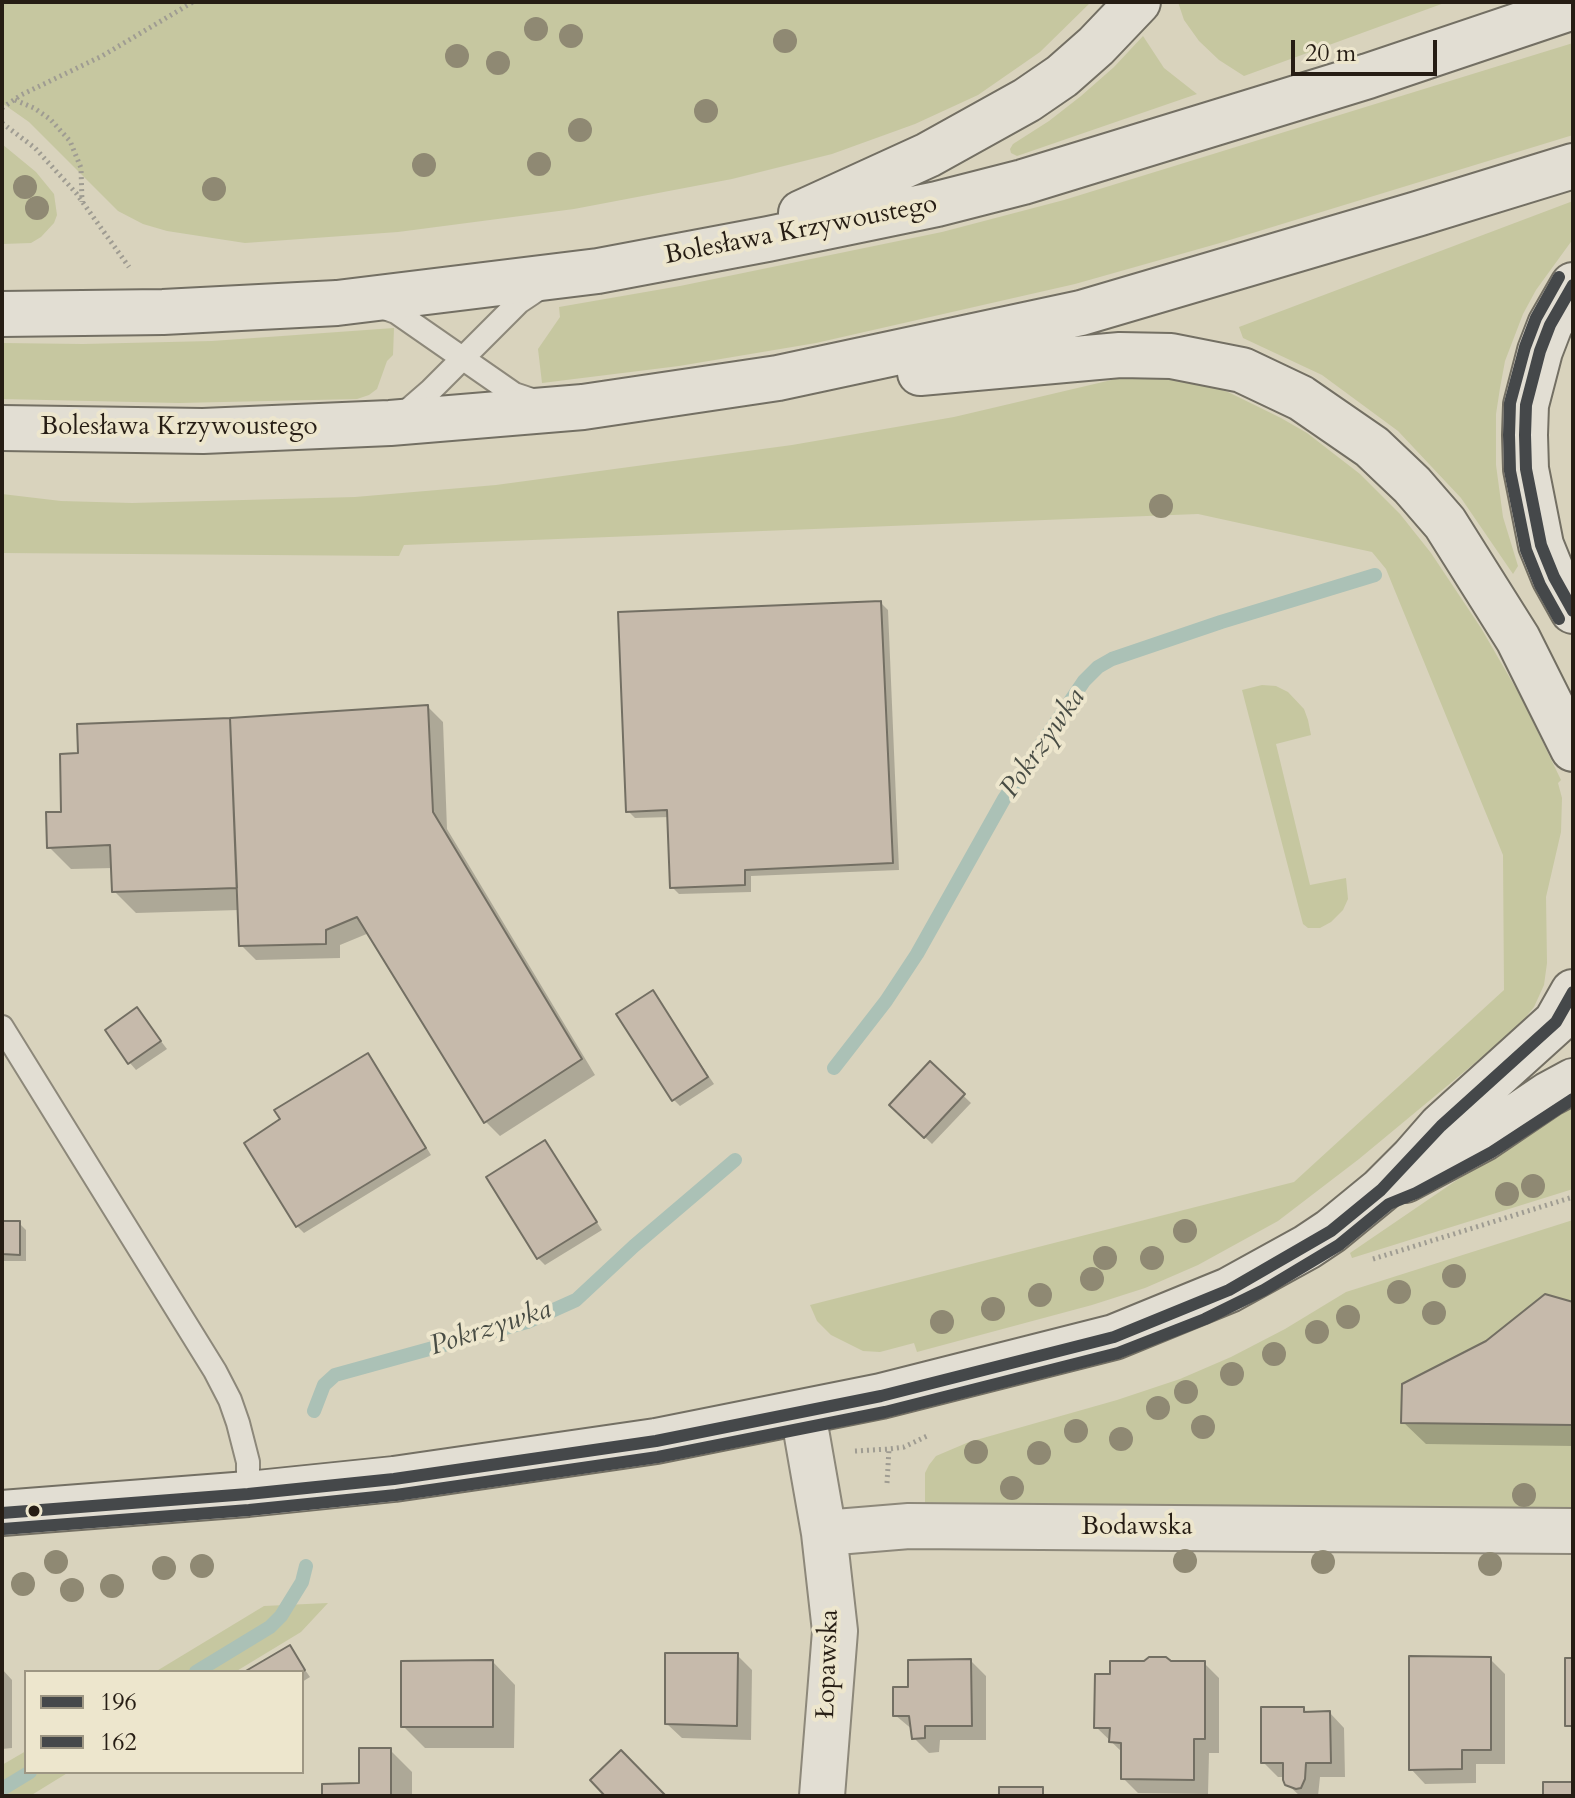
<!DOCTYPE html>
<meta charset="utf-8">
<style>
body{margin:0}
#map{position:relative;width:1575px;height:1798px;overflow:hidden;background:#d9d3bd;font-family:Cardo,serif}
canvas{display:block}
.frame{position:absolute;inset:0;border:4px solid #261d14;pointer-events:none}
.legend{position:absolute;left:24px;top:1670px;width:280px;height:104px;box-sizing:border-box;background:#ede6cd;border:2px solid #9d9683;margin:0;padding:10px 14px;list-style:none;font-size:24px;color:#261d14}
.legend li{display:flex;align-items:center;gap:16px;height:40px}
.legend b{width:40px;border:2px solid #9d9683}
.scale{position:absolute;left:1291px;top:40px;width:146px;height:36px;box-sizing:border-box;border:4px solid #261d14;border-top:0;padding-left:10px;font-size:24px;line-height:28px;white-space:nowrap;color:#261d14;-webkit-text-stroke:6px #ede6cd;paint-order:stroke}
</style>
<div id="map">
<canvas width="1575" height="1798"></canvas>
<div class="frame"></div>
<ul class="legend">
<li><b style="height:10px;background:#45484a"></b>196</li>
<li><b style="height:10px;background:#45484a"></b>162</li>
</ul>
<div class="scale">20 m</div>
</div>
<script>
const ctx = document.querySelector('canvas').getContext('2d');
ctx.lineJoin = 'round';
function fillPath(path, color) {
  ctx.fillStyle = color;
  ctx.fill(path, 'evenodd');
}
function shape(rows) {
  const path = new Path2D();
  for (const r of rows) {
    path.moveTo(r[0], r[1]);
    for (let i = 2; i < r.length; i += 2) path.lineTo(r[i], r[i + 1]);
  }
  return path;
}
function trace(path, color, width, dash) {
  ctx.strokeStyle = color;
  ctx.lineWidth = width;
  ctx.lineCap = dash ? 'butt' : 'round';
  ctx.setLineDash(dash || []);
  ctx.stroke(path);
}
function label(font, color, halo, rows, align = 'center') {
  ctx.font = font + ' Cardo,serif';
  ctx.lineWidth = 8;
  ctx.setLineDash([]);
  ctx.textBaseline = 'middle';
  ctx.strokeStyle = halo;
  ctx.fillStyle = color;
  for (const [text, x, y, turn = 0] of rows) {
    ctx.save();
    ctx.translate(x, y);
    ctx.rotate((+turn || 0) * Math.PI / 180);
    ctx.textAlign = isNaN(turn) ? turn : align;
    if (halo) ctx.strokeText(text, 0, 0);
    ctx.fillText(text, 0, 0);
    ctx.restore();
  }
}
const green = shape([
 [2,2,1091,2,1040,52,978,95,915,124,832,154,732,179,574,209,398,232,245,243,167,231,143,224,118,211,29,122,2,103],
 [1178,2,1447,2,1244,76,1219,60,1199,41,1184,20],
 [1143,36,1164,68,1197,94,1017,156,1011,153,1010,149,1013,144,1049,121,1081,96,1114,67],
 [1573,43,1573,135,1220,243,1075,284,816,343,679,366,542,383,538,349,560,317,559,307,680,286,942,232,1064,200],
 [2,144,36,172,54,194,57,215,54,223,41,237,31,243,2,244],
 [1573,201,1573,239,1536,290,1523,314,1505,361,1500,388,1496,414,1496,465,1503,517,1518,566,1513,574,1461,498,1398,431,1322,375,1243,338,1239,327],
 [394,328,393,355,387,361,377,389,369,395,357,399,179,403,2,399,2,343,83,344,212,341],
 [1120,378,1176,379,1202,384,1228,392,1281,418,1307,433,1360,474,1400,514,1431,553,1481,628,1522,699,1561,780,1558,783,1562,798,1561,832,1546,897,1547,963,1544,985,1534,1007,1517,1028,1359,1159,1278,1221,1198,1265,1145,1288,1092,1305,917,1352,914,1343,880,1352,863,1351,831,1335,817,1321,810,1305,1294,1182,1504,990,1503,855,1386,569,1372,552,1198,514,404,545,399,556,2,553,2,494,61,501,132,503,355,497,496,485,792,445,954,417],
 [1262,685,1276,686,1288,692,1304,709,1308,720,1311,735,1276,744,1310,885,1346,878,1348,899,1343,910,1331,922,1320,928,1308,928,1303,924,1242,690],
 [1573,1106,1573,1189,1352,1258,1350,1253,1542,1122],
 [1573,1220,1573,1513,925,1506,925,1473,929,1465,936,1456,969,1442,1117,1400,1180,1379,1231,1357,1285,1329,1346,1292],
 [328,1603,301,1632,235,1672,155,1672,264,1606],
 [26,1751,26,1772,69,1772,30,1796,2,1796,2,1765]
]);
const shadow = shape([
 [881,603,888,610,899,870,751,876,751,892,679,894,672,887,670,817,635,818,628,811],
 [428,707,443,722,447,829,595,1075,500,1136,485,1121,369,933,340,945,340,958,256,960,241,945,239,910,136,913,114,891,113,868,71,869,49,847,63,814,80,755,230,720],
 [653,993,714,1084,680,1106,673,1099],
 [137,1010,167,1049,136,1070,130,1063],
 [367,1055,374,1062,431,1155,304,1233,297,1226,283,1120],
 [930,1064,971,1103,932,1144,892,1105],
 [544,1142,602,1230,545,1265,538,1258],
 [2,1223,19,1223,26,1230,26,1261,2,1261],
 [1573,1305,1573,1446,1426,1444,1403,1422],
 [289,1647,310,1677,302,1682,302,1672,248,1672],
 [737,1655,752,1670,751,1740,682,1738,667,1724],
 [1490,1659,1505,1674,1505,1764,1476,1764,1476,1783,1425,1784,1411,1769],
 [971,1661,986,1676,986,1740,940,1740,939,1752,929,1753,914,1738,913,1730,895,1715],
 [493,1662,515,1685,514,1748,425,1748,403,1726],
 [1204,1663,1219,1678,1219,1753,1209,1753,1208,1794,1138,1793,1123,1778,1123,1753,1096,1727,1112,1676],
 [2,1669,12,1680,12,1748,2,1749],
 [1304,1709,1308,1714,1330,1713,1344,1728,1345,1777,1320,1777,1318,1796,1300,1796,1287,1784,1285,1777,1278,1777,1263,1762],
 [390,1750,412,1772,412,1796,324,1796,361,1785]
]);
const stream = shape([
 [834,1068,886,1001,917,954,1004,799,1084,681,1098,667,1112,659,1221,622,1375,575],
 [314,1411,324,1385,335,1375,527,1322,576,1300,634,1246,735,1160],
 [196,1672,270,1627,281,1616,302,1582,306,1566],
 [2,1789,30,1772]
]);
const building = shape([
 [881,601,893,863,745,870,745,885,670,888,667,810,626,812,618,612,881,601],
 [428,705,433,812,582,1059,484,1123,357,917,326,930,326,944,239,946,230,718,428,705],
 [230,718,237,888,112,892,110,845,47,848,46,812,61,812,60,754,78,753,77,724,230,718],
 [653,990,708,1077,672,1101,616,1014,653,990],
 [137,1007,161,1041,128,1064,105,1030,137,1007],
 [368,1053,426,1148,296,1227,244,1143,280,1119,274,1110,368,1053],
 [930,1061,965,1094,924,1138,889,1105,930,1061],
 [545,1140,597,1222,537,1259,486,1177,545,1140],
 [2,1221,20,1221,20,1255,2,1254,2,1221],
 [1545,1294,1573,1302,1573,1425,1401,1423,1402,1384,1486,1341,1545,1294],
 [290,1645,305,1670,301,1672,244,1672,290,1645],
 [665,1653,738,1653,737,1726,665,1724,665,1653],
 [1409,1656,1491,1657,1491,1750,1462,1750,1462,1769,1409,1770,1409,1656],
 [1149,1657,1166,1657,1171,1661,1205,1661,1205,1739,1194,1739,1194,1780,1121,1779,1121,1743,1109,1742,1110,1728,1094,1728,1095,1674,1110,1674,1110,1661,1144,1661,1149,1657],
 [1565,1658,1573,1658,1573,1726,1565,1726,1565,1658],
 [971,1659,972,1726,925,1726,925,1738,912,1739,909,1716,893,1716,893,1687,908,1687,908,1660,971,1659],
 [493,1660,493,1727,401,1727,401,1661,493,1660],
 [1261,1707,1304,1707,1304,1712,1330,1711,1331,1763,1306,1763,1305,1779,1301,1788,1296,1789,1285,1785,1283,1780,1283,1763,1261,1763,1261,1707],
 [359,1748,391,1748,391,1796,322,1796,322,1784,359,1783,359,1748],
 [621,1750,666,1796,605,1796,590,1780,621,1750],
 [1543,1782,1573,1782,1573,1796,1543,1796,1543,1782],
 [999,1787,1043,1787,1043,1796,999,1796,999,1787]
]);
const path = shape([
 [15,100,34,108,50,119,70,141,81,168,82,202],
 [2,108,21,95,102,56,193,2],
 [2,123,35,148,76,193,129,267],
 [1373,1259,1573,1197],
 [855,1451,889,1449],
 [887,1483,889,1449,904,1447,927,1436]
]);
const lane = shape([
 [376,305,396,312,514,394,538,402],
 [401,416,431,390,519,302,543,286],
 [2,1027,215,1371,230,1400,238,1423,248,1462,248,1494]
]);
const street = shape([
 [803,1413,824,1533,835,1631,822,1796],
 [824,1533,909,1526,1573,1531]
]);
const secondary = shape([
 [801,213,928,155,1027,100,1062,76,1096,46,1138,2],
 [1573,285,1550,325,1540,351,1526,405,1525,435,1526,469,1541,545,1554,577,1573,611],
 [2,314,163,312,337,303,598,271,768,239,937,204,1023,182,1368,76,1573,7],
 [920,373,1120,355,1171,356,1242,370,1301,398,1372,447,1412,485,1445,523,1518,639,1573,749],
 [2,428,203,431,390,423,583,407,778,378,1081,313,1417,214,1573,166],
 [1405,1180,1484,1138,1549,1094,1573,1081],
 [2,1513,248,1494,394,1479,656,1441,881,1396,1114,1337,1229,1290,1307,1247,1331,1231,1381,1190,1413,1158,1441,1126,1556,1022,1573,992]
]);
const bus1 = shape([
 [1573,285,1550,325,1540,351,1526,405,1525,435,1526,469,1541,545,1554,577,1573,611],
 [2,1513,248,1494,394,1479,656,1441,881,1396,1114,1337,1229,1290,1331,1231,1381,1190,1441,1126,1556,1022,1573,992]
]);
const bus2 = shape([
 [1559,619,1540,585,1526,550,1510,471,1509,435,1510,403,1525,347,1536,318,1559,277],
 [3,1529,249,1510,396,1495,658,1457,885,1412,1118,1353,1205,1319,1264,1290,1339,1245,1389,1204,1416,1193,1492,1152,1573,1099]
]);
const trees = [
 [536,29],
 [571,36],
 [785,41],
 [457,56],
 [498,63],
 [706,111],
 [580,130],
 [539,164],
 [424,165],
 [25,187],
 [214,189],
 [37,208],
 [1161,506],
 [1533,1186],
 [1507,1194],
 [1185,1231],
 [1105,1258],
 [1152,1258],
 [1454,1276],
 [1092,1279],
 [1399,1292],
 [1040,1295],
 [993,1309],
 [1434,1313],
 [1348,1317],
 [942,1322],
 [1317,1332],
 [1274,1354],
 [1232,1374],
 [1186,1392],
 [1158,1408],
 [1203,1427],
 [1076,1431],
 [1121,1439],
 [976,1452],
 [1039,1453],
 [1012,1488],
 [1524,1495],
 [1185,1561],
 [56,1562],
 [1323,1562],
 [1490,1564],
 [202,1566],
 [164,1568],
 [23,1584],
 [112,1586],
 [72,1590]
];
const markers = [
 [34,1511,7,"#261d14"]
];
const streetNames = [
 ["Bolesława Krzywoustego",801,231,-11],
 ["Bolesława Krzywoustego",179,428],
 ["Bodawska",1137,1528],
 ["Łopawska",829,1664,-88]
];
const waterNames = [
 ["Pokrzywka",1044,744,-55],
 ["Pokrzywka",491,1329,-18]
];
fillPath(green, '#c6c7a0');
fillPath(shadow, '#0003');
trace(stream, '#abc1b6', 14);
fillPath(building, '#c6baab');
trace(building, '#736f63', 2);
trace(lane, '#8d887a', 26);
trace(street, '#8d887a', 48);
trace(secondary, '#736f63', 48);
trace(path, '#9f9c92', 5, [2, 4]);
trace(lane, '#e2ded3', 22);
trace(street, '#e2ded3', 44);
trace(secondary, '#e2ded3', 44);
trace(bus1, '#45484a', 12);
trace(bus2, '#45484a', 12);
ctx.fillStyle = '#8f8973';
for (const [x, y] of trees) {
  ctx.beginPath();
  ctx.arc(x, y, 12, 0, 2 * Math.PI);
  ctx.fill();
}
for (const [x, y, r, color] of markers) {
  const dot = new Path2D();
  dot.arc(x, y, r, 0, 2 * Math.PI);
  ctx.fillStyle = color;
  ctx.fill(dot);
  trace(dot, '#ede6cd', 3);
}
label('26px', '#261d14', '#ede6cd', streetNames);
label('italic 28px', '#484c44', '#ede6cd', waterNames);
</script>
